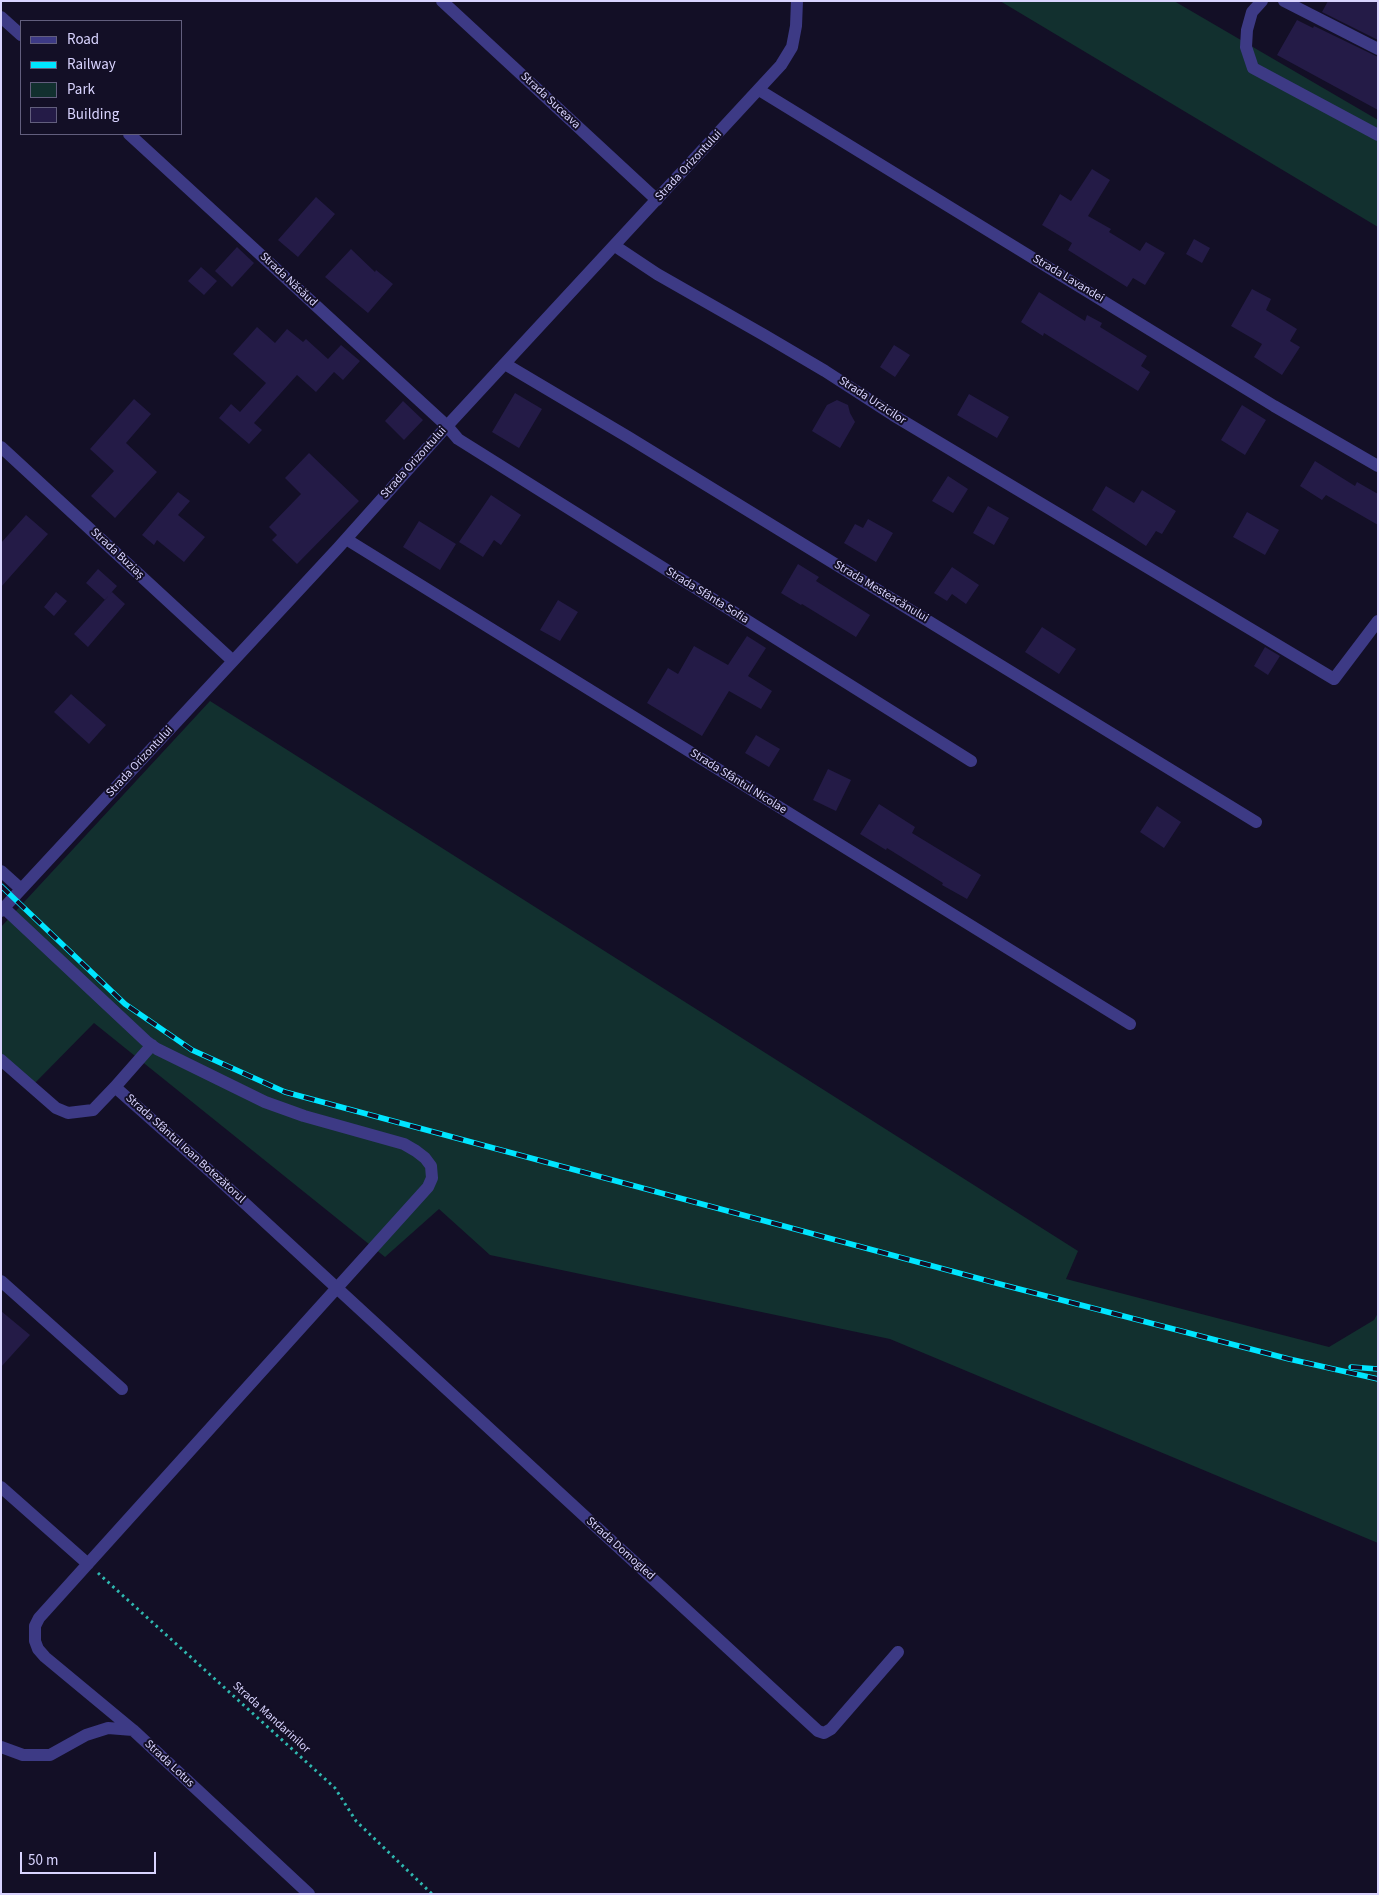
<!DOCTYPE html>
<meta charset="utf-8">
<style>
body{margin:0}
#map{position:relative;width:1379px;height:1895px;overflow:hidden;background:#130f26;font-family:"Source Sans 3",sans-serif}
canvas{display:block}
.frame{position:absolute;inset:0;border:2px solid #d9d4ff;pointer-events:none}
.legend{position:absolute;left:20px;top:20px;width:162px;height:115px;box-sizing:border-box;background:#130f26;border:1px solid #625e7d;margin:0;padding:6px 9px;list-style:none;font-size:15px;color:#d9d4ff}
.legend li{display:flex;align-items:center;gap:10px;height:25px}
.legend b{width:25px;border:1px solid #625e7d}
.scale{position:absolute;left:20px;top:1852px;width:136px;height:22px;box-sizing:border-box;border:2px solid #d9d4ff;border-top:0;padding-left:6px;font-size:15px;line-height:18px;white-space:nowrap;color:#d9d4ff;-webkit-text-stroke:4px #130f26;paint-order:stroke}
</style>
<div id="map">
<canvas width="1379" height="1895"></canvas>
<div class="frame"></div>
<ul class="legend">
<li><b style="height:6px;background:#3d3a85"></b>Road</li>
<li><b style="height:6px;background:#00e5ff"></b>Railway</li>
<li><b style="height:14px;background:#12302f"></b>Park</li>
<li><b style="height:14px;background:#241b47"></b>Building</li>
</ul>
<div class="scale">50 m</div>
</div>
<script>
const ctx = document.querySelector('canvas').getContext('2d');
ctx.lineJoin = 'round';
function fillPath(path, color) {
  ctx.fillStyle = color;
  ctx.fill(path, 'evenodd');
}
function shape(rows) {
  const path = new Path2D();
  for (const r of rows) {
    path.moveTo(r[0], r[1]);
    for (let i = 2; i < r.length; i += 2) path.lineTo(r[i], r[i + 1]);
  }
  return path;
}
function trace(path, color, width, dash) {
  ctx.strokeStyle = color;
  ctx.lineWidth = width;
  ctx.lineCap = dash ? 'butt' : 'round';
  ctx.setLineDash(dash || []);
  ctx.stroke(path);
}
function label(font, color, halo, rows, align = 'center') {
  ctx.font = font + ' "Source Sans 3",sans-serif';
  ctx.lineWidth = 4;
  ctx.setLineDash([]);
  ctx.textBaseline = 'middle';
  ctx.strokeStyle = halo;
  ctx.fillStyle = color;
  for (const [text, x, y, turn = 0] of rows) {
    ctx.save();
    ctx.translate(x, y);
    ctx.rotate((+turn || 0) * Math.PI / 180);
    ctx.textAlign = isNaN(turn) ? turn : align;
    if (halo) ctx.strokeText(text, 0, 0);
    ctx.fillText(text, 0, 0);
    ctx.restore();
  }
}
const green = shape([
 [1000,1,1174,1,1378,120,1378,227],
 [210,701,1078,1251,1066,1279,1329,1347,1374,1320,1378,1313,1378,1543,890,1339,490,1255,439,1209,385,1257,94,1023,31,1087,1,1059,1,927]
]);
const building = shape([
 [1328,1,1378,1,1378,40,1322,12],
 [1297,20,1313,28,1314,26,1378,57,1378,110,1277,55],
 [1092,169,1110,180,1088,216,1111,229,1109,232,1140,251,1146,242,1165,253,1145,285,1133,278,1127,287,1068,250,1072,243,1042,225,1060,194,1071,201],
 [316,197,335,214,298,257,278,240],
 [1194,239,1210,248,1202,263,1186,254],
 [237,247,254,263,232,287,215,271],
 [351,249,375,272,376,270,393,284,368,313,325,277],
 [201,267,217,281,204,295,188,281],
 [1252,289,1271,299,1266,310,1297,329,1290,341,1300,347,1282,375,1254,357,1262,344,1231,326],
 [1039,292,1085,321,1087,315,1102,323,1100,327,1147,356,1141,366,1150,372,1138,391,1044,333,1043,336,1021,322],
 [257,327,275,343,287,329,303,342,306,339,328,359,341,345,360,361,343,380,334,372,316,392,297,375,254,423,262,430,249,444,219,418,231,404,240,412,266,383,233,354],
 [894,345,910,355,895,377,880,367],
 [515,393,542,409,519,448,492,432],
 [969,394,1009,417,997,438,957,415],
 [134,399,151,414,126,443,157,472,115,518,91,496,114,471,90,449],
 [837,400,848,405,850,413,855,422,840,448,812,431,827,405],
 [403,401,423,420,404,440,385,421],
 [1242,405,1266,420,1245,455,1221,440],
 [309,453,359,501,297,564,272,540,277,535,269,527,301,494,285,478],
 [1315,461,1355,486,1357,482,1378,494,1378,525,1326,495,1322,500,1300,486],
 [948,476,968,489,953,513,932,501],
 [1106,486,1134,503,1142,490,1176,511,1162,534,1156,531,1146,546,1092,510],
 [178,492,190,501,178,515,205,537,184,562,157,540,154,545,142,535],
 [491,495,521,515,501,545,494,540,483,557,459,542],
 [988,506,1009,518,994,545,973,533],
 [1247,512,1279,530,1265,555,1233,537],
 [26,515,48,534,1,587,1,543],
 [868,519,893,533,876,562,844,543,855,524,863,528],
 [419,521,456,544,440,570,403,547],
 [798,564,819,577,816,581,870,615,856,637,802,604,801,605,781,593],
 [952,567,979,585,966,604,952,594,947,601,934,593],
 [98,569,117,586,105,600,86,583],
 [56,592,67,601,54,616,44,607],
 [112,592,125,604,88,647,74,634],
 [558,600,578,612,560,641,540,630],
 [1042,627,1076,649,1059,674,1025,652],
 [747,636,766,648,748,676,772,691,761,709,729,691,702,736,647,703,668,668,678,674,694,646,728,665],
 [1265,647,1280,656,1268,675,1254,666],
 [71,694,106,725,89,744,54,712],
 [756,735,780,749,769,767,745,753],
 [828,769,851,780,836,811,813,800],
 [879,804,915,827,912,833,981,875,967,899,942,885,943,883,887,848,886,850,860,834],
 [1157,806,1181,822,1164,848,1140,832],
 [1,1311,30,1335,1,1367]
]);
const path = shape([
 [98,1573,335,1788,356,1821,432,1894]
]);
const minor = shape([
 [442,1,657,200],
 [1262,1,1252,12,1247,30,1246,47,1253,68,1378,135],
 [1284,1,1378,49],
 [1,17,21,35],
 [759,90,1274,406,1378,466],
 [129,134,447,426,458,439,971,761],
 [615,246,657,274,764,335,825,371,893,415,1334,679,1378,621],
 [505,364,628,437,1256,822],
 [1,447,233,661],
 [346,539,1130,1024],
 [1,871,21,889],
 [4,908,146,1041,157,1049,265,1102,304,1116,404,1144,416,1151,425,1158,431,1166,432,1178,428,1187,39,1618,35,1626,35,1641,38,1649,45,1657,133,1730,309,1894],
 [1,911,338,548,447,426,781,65,792,47,796,26,797,1],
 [1,1060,56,1108,68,1113,93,1110,115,1087,213,1174,818,1731,824,1733,831,1729,898,1652],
 [115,1087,152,1045],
 [1,1281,122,1389],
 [1,1487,88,1564],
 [1,1747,23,1755,50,1755,86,1735,108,1728,133,1730]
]);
const rail = shape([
 [1,886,125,1004,192,1050,285,1092,992,1282,1289,1359,1378,1379],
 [1351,1367,1378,1369]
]);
const streetNames = [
 ["Strada Suceava",550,101,43],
 ["Strada Orizontului",689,166,-47],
 ["Strada Lavandei",1068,279,31],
 ["Strada Năsăud",288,280,43],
 ["Strada Urzicilor",872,401,33],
 ["Strada Orizontului",414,463,-48],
 ["Strada Buziaș",117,554,43],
 ["Strada Mesteacănului",881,592,31],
 ["Strada Sfânta Sofia",707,596,32],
 ["Strada Orizontului",140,762,-47],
 ["Strada Sfântul Nicolae",738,782,32],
 ["Strada Sfântul Ioan Botezătorul",185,1149,42],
 ["Strada Domogled",620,1549,42],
 ["Strada Mandarinilor",271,1718,42],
 ["Strada Lotus",169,1764,43]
];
fillPath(green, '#12302f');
fillPath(building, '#241b47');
trace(path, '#2fb8b0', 3, [2.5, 4]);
trace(minor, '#3d3a85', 12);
trace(rail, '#00e5ff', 5.5);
trace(rail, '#130f26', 4, [11]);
label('12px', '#d9d4ff', '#130f26', streetNames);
</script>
